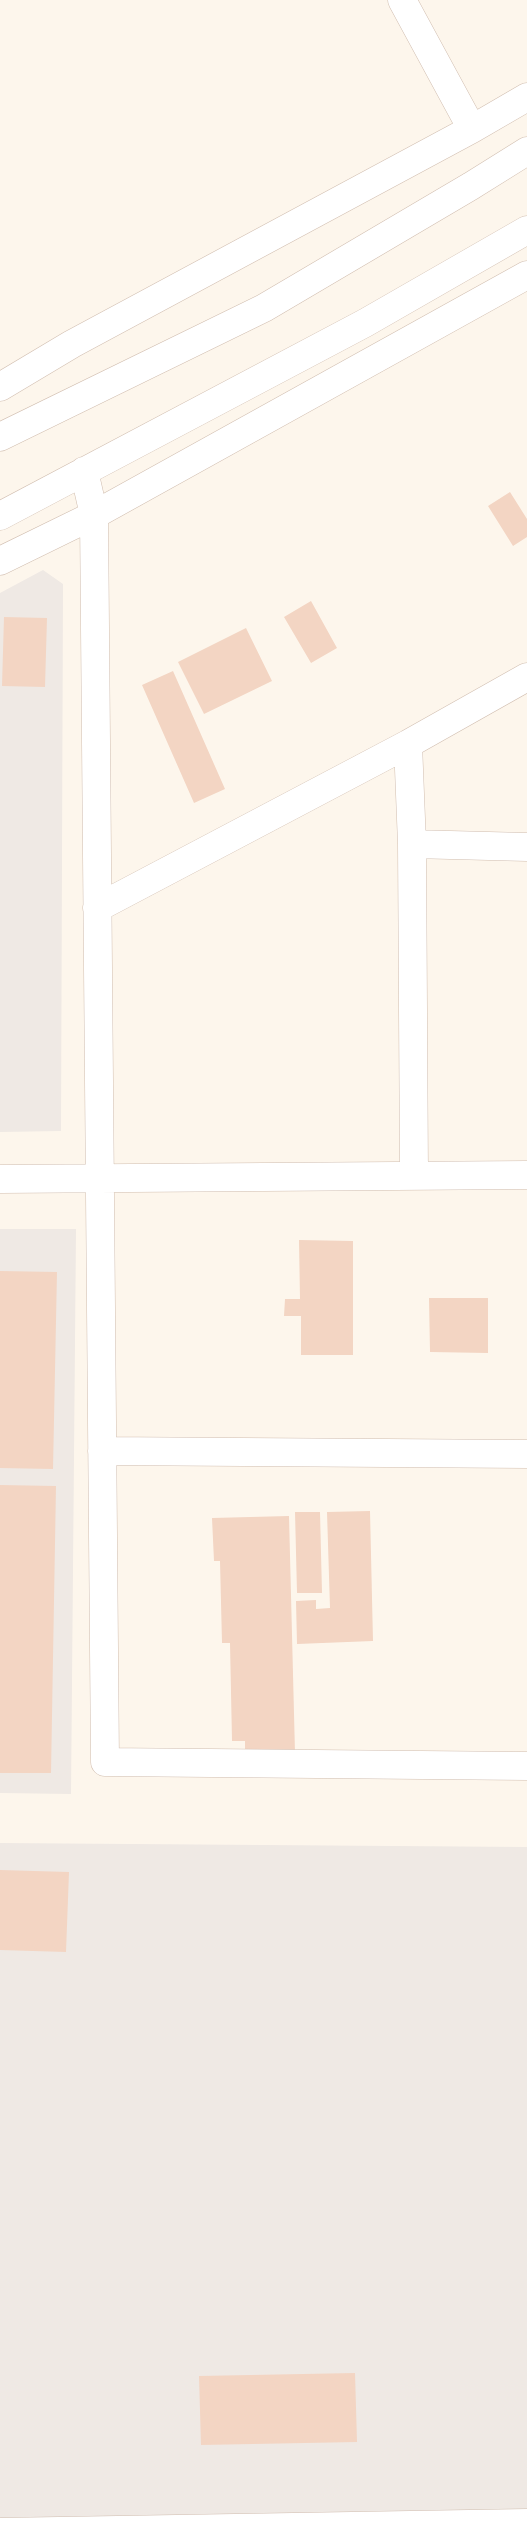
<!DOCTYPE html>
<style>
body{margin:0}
canvas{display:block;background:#fdf6ec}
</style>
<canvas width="527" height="2536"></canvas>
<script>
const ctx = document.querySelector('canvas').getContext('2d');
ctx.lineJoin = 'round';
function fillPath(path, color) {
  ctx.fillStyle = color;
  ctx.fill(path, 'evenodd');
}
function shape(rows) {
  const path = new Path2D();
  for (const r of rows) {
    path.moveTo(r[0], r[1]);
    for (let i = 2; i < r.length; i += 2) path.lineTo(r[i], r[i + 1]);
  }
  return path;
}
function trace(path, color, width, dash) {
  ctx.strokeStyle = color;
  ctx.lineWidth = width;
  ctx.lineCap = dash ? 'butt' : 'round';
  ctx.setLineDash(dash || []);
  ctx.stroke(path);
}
const industrial = shape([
 [43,570,63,584,61,1131,0,1132,0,593],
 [0,1229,76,1229,71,1794,0,1793],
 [0,1843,527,1847,527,2536,0,2536]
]);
const building = shape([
 [510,492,527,519,527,537,513,546,488,506],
 [311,601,337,648,311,663,284,617],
 [4,617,47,618,45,687,2,686],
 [246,628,272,681,204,714,178,662],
 [173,671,225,789,194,803,142,685],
 [299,1240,353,1241,353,1355,301,1355,301,1316,284,1316,285,1299,300,1299],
 [0,1271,57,1272,53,1469,0,1468],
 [429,1298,488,1298,488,1353,430,1352],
 [0,1485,56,1486,51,1773,0,1773],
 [370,1511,373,1641,297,1644,296,1601,316,1600,316,1609,330,1608,327,1512],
 [295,1512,320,1512,322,1593,297,1593],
 [289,1516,295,1753,245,1754,245,1741,232,1741,230,1643,222,1643,220,1561,214,1561,212,1518],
 [0,1870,69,1872,66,1952,0,1950],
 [355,2373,357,2442,201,2445,199,2376]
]);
const minor = shape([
 [402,0,472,129],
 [0,387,72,344,472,129,527,97],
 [0,437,264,308,471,186,527,151],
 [84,471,94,515,105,1762,527,1766],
 [0,516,365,323,527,230],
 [0,561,94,515,527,275],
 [408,744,412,844,414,1176],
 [412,844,527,847],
 [97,908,408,744,527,677],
 [0,1179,527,1175],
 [102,1451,527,1454],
 [0,2532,527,2523]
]);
fillPath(industrial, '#efe9e4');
fillPath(building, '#f3d5c3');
trace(minor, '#d1beb0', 29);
trace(minor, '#fff', 28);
</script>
